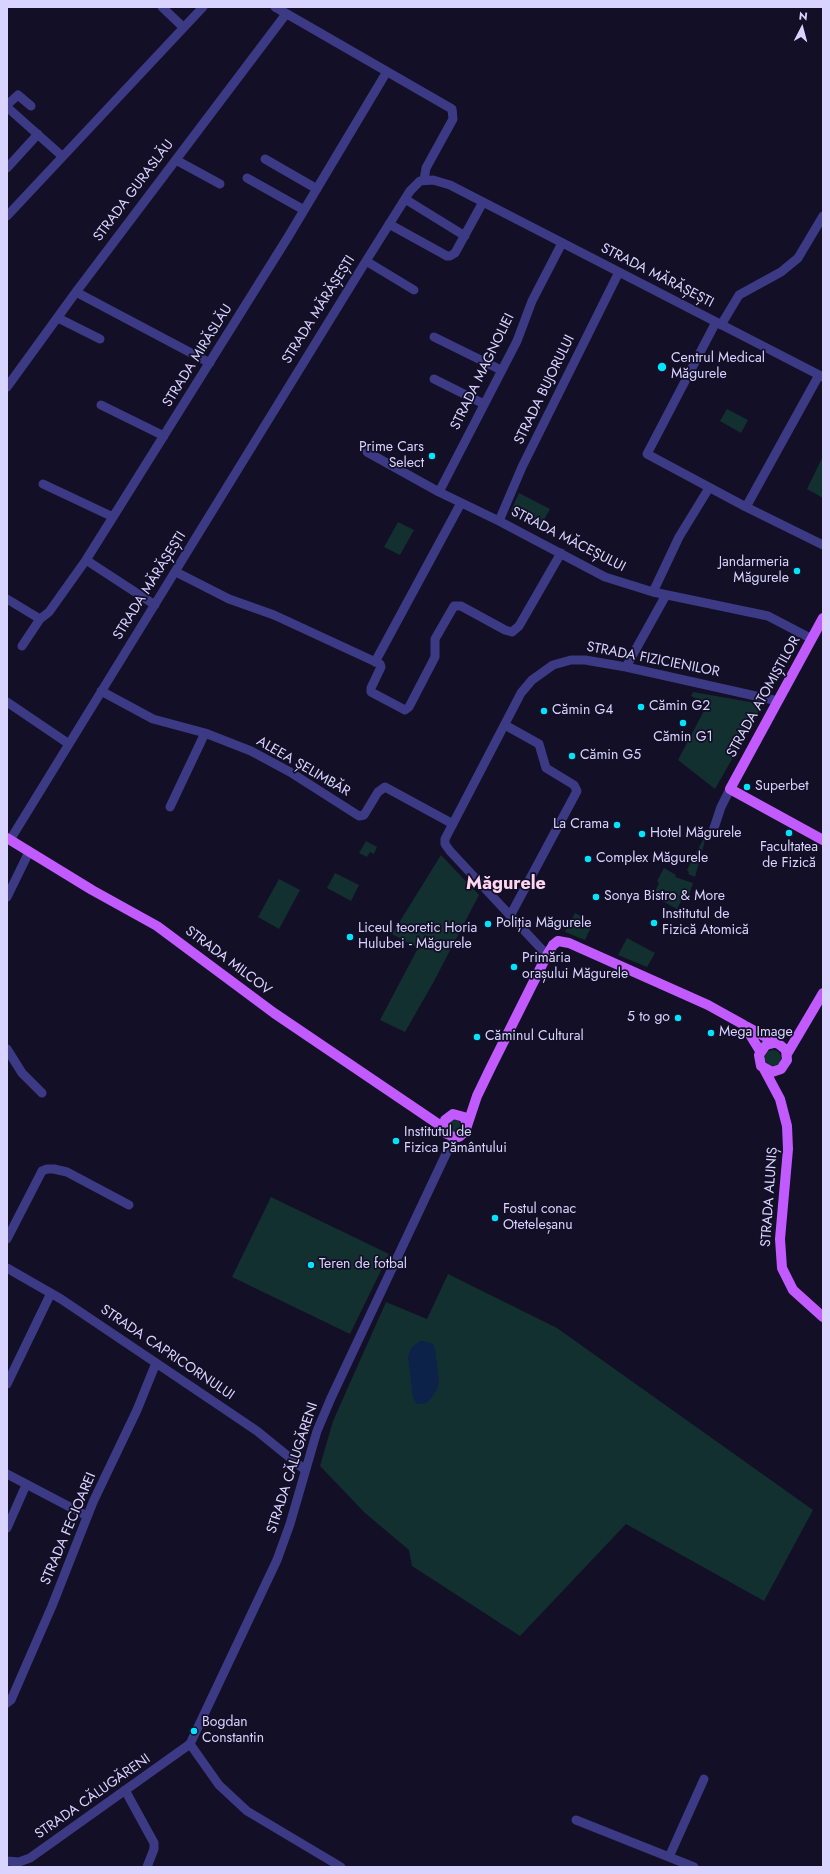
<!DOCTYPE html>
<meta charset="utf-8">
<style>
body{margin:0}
#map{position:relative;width:830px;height:1874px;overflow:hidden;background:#130f26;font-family:Jost,sans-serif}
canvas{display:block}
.frame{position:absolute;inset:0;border:8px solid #d9d4ff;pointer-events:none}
.north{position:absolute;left:782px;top:8px;width:40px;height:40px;-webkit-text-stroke:3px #130f26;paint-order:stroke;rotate:6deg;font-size:11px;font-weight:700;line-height:16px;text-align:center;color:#d9d4ff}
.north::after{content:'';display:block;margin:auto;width:14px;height:18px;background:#d9d4ff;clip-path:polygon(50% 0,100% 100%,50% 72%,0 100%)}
</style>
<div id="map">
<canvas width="830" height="1874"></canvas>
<div class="frame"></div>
<div class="north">N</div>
</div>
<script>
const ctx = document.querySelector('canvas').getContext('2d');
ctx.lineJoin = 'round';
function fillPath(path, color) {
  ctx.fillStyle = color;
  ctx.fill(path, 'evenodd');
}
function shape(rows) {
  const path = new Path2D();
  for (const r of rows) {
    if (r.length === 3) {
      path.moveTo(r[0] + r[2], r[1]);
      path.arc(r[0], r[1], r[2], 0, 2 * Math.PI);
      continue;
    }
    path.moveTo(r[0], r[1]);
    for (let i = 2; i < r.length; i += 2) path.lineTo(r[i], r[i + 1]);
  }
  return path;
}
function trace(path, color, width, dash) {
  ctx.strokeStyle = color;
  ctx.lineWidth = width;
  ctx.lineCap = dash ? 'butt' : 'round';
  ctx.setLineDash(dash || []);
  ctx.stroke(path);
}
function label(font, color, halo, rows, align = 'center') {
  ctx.font = font + ' Jost,sans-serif';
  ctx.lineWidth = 3.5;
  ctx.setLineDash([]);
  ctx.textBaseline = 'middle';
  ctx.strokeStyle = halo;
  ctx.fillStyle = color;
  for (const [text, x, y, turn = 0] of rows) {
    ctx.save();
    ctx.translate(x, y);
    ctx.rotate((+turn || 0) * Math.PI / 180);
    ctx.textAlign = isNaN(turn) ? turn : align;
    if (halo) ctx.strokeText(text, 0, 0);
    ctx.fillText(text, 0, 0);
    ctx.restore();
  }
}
const green = shape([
 [727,409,748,420,741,433,720,421],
 [823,456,823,498,807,489],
 [519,493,550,509,541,525,511,510],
 [398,522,414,530,400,555,384,547],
 [693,692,756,703,761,708,715,789,678,760,707,705,691,696],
 [706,834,706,837,695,877,688,874,689,872,687,870],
 [366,841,377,847,374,854,370,852,367,857,359,853],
 [441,855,479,895,433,983,405,1032,380,1020,418,948,392,934],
 [664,868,676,875,675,877,693,883,688,898,684,895,677,909,653,896,659,883,657,881],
 [335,873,359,885,351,901,327,888],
 [279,879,300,890,279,929,258,917],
 [575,913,593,923,585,940,565,932],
 [627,938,655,953,647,967,618,955],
 [773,1058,8],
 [455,1126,6],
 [271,1197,389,1254,350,1334,232,1277],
 [448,1274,557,1328,813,1510,764,1601,626,1524,520,1636,412,1566,409,1550,365,1513,320,1466,333,1421,386,1302,427,1319]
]);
const water = shape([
 [420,1341,424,1341,433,1344,435,1348,439,1380,437,1390,432,1397,427,1403,422,1404,417,1404,413,1398,408,1357,411,1348]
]);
const minor = shape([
 [162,7,183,27],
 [275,7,452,109,453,119,426,168,424,180],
 [31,106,18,95,8,104,8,108,62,156],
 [265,159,317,189],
 [176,160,220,184],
 [7,168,38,134],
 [247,178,304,210],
 [405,199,465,236],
 [7,216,203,7],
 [389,224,447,256,450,256,455,253,483,202],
 [366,261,414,290],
 [76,292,210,363],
 [58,318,100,339],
 [716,322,647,454,746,507,823,545],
 [721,325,739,295,781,272,798,258,823,216],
 [434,337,501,370],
 [434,379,484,404],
 [7,387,76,292,286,14],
 [101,405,164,436],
 [367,452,439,492,499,521,605,577,653,592,768,616,812,639],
 [43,484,113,517],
 [439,492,517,341,532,301,562,243],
 [746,507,819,375],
 [499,521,522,467,619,272],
 [86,560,155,605],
 [176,572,229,599,274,615,380,664,381,667,371,688,371,692,405,710,409,707,435,657,435,639,454,606,461,606,505,630,512,632,519,626,561,553],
 [653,592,679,537,709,488],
 [7,599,40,619],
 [22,646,40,619,49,612,86,560,113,517,288,237,386,73],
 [375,662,461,503],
 [626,667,666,595],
 [101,691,153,719,205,733,251,751,290,772,359,816,364,815,378,792,385,787,453,824],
 [7,702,69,744],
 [505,725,539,744,546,768,574,785,577,791,510,916],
 [170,807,205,733],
 [713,831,721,807,730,789],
 [10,840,366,261,410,191,420,181,433,180,450,185,823,377],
 [7,897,29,852],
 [547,955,450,851,445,844,445,839,521,693,532,680,553,665,571,660,585,660,626,667,778,701],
 [7,1049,22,1073,42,1093],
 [7,1239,42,1171,47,1169,54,1169,67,1172,129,1205],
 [7,1268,61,1299,223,1408,257,1431,305,1470],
 [7,1384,51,1293],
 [7,1474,87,1516],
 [7,1528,26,1485],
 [7,1703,11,1700,52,1606,93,1502,137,1410,156,1363],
 [190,1744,219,1785,247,1811,341,1867],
 [125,1790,154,1843,154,1849,147,1867],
 [576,1820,694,1867],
 [669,1857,704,1779],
 [7,1861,19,1862,30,1858,190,1744,277,1560,290,1524,317,1431,331,1398,454,1137]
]);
const major = shape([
 [823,618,730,789,823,840],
 [7,838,92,890,157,926,274,1013,444,1128],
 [744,1025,760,1051],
 [787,1054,823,993],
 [764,1069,780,1099,787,1126,788,1149,780,1239,782,1268,793,1290,823,1317],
 [467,1124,464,1117,453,1114,445,1120,444,1128,447,1134,454,1137,459,1137,465,1132,477,1096,491,1067,547,955,553,945,558,941,569,943,708,1005,780,1045,786,1050,787,1060,781,1069,772,1072,761,1066,759,1055,766,1045,774,1043]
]);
const markers = [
 [662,367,5,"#00e5ff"],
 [432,456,4,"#00e5ff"],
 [797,571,4,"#00e5ff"],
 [641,707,4,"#00e5ff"],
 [544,711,4,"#00e5ff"],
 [683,723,4,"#00e5ff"],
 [572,756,4,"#00e5ff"],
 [747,787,4,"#00e5ff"],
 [617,825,4,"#00e5ff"],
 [789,833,4,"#00e5ff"],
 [642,834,4,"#00e5ff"],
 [588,859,4,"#00e5ff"],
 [596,897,4,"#00e5ff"],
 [654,923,4,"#00e5ff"],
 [488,924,4,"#00e5ff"],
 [350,937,4,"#00e5ff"],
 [514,967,4,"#00e5ff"],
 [678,1018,4,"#00e5ff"],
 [711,1033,4,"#00e5ff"],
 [477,1037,4,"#00e5ff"],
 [396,1141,4,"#00e5ff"],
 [495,1218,4,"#00e5ff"],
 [311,1265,4,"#00e5ff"],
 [194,1731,4,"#00e5ff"]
];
const streetNames = [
 ["STRADA GURASLĂU",134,191,-53],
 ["STRADA MĂRĂȘEȘTI",657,276,27],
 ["STRADA MĂRĂȘEȘTI",319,310,-58],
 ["STRADA MIRĂSLĂU",198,356,-58],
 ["STRADA MAGNOLIEI",483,372,-64],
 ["STRADA BUJORULUI",545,390,-64],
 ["STRADA MĂCEȘULUI",568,540,27],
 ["STRADA MĂRĂȘEȘTI",150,586,-58],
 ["STRADA FIZICIENILOR",653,660,11],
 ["STRADA ATOMIȘTILOR",764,697,-61],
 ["ALEEA ȘELIMBĂR",303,767,30],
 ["STRADA MILCOV",228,961,37],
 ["STRADA ALUNIȘ",770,1197,-86],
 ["STRADA CAPRICORNULUI",167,1353,34],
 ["STRADA CĂLUGĂRENI",293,1468,-72],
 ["STRADA FECIOAREI",69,1529,-67],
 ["STRADA CĂLUGĂRENI",93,1797,-35]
];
const poiNames = [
 ["Centrul Medical",671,359],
 ["Măgurele",671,375],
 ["Prime Cars",424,448,"right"],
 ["Select",424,464,"right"],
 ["Jandarmeria",789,563,"right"],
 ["Măgurele",789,579,"right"],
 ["Cămin G2",649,707],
 ["Cămin G4",552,711],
 ["Cămin G1",683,738,"center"],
 ["Cămin G5",580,756],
 ["Superbet",755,787],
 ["La Crama",609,825,"right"],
 ["Hotel Măgurele",650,834],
 ["Facultatea",789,848,"center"],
 ["de Fizică",789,864,"center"],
 ["Complex Măgurele",596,859],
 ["Sonya Bistro & More",604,897],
 ["Institutul de",662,915],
 ["Fizică Atomică",662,931],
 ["Poliția Măgurele",496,924],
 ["Liceul teoretic Horia",358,929],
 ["Hulubei - Măgurele",358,945],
 ["Primăria",522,959],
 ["orașului Măgurele",522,975],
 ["5 to go",670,1018,"right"],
 ["Mega Image",719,1033],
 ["Căminul Cultural",485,1037],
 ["Institutul de",404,1133],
 ["Fizica Pământului",404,1149],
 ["Fostul conac",503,1210],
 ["Oteteleșanu",503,1226],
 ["Teren de fotbal",319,1265],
 ["Bogdan",202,1723],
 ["Constantin",202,1739]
];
const districtNames = [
 ["Măgurele",506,885]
];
fillPath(green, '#12302f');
fillPath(water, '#0c2248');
trace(minor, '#3d3a85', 9);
trace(major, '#c25bff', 10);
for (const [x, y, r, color] of markers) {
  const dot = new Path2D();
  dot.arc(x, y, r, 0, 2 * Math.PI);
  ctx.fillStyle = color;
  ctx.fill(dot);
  trace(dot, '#130f26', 1.5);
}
label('14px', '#d9d4ff', '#130f26', streetNames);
label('14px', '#d9d4ff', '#130f26', poiNames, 'left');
label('bold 18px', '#ffd6f0', '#130f26', districtNames);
</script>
